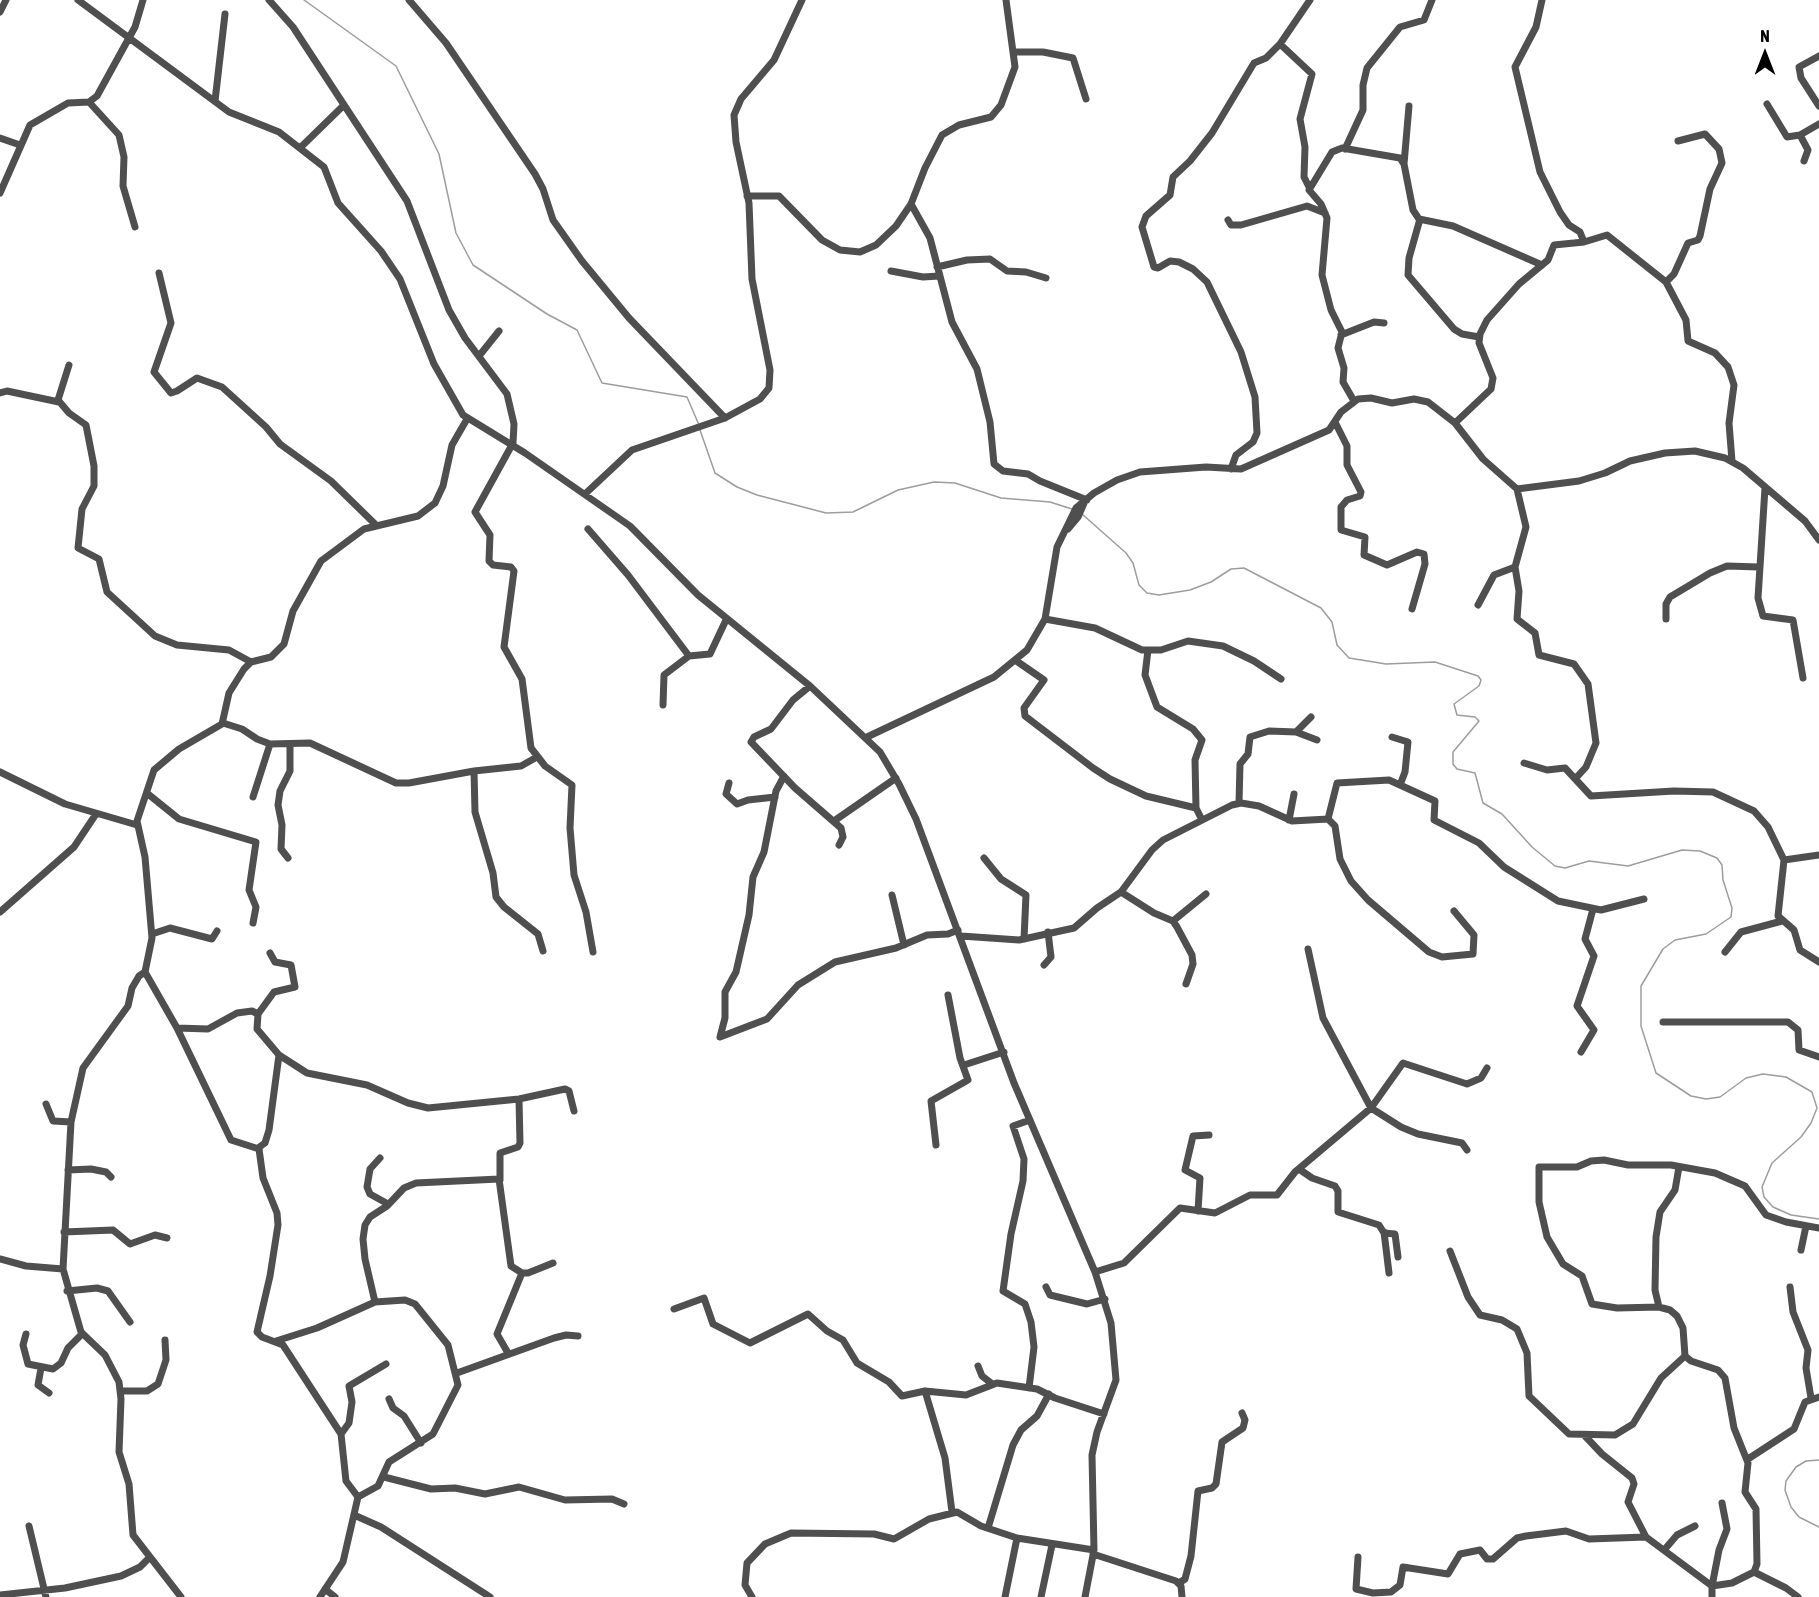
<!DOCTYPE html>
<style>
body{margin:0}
#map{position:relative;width:1819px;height:1597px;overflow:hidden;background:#fff;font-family:"Asap Condensed",sans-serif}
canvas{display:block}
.north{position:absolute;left:1735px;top:24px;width:60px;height:60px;-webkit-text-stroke:4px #fff;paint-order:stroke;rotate:0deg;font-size:16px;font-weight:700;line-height:24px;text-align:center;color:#000}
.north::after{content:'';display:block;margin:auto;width:21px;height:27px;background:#000;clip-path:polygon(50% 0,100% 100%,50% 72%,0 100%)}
</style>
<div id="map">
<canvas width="1819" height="1597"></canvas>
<div class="north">N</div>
</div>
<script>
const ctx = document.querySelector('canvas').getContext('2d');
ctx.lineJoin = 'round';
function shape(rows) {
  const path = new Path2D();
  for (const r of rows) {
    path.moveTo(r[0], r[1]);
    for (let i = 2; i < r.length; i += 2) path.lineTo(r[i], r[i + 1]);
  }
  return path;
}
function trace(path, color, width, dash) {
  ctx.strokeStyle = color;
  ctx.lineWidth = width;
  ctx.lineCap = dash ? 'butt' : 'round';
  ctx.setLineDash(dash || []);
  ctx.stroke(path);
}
const stream = shape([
 [304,0,396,66,439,154,456,233,473,265,547,314,577,330,602,383,687,397,699,425],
 [700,430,715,473,737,487,757,495,826,513,853,512,898,490,934,482,955,483,1001,498,1050,502,1072,509],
 [1082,514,1126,553,1133,563,1139,585,1147,593,1159,595,1190,590,1211,582,1231,569,1244,568,1321,608,1332,622,1337,645,1349,658,1386,664,1435,662,1478,676,1481,680,1479,686,1454,704,1457,715,1475,717,1479,721,1453,752,1453,764,1457,769,1475,773,1483,803,1502,814,1532,847,1555,866,1565,868,1589,861,1628,866,1682,850,1700,851,1717,858,1722,865,1723,880,1732,908,1731,917,1706,934,1675,940,1663,949,1641,986,1641,1026,1656,1073,1691,1096,1706,1099,1720,1097,1746,1078,1763,1074,1786,1077,1812,1092,1817,1108,1811,1123,1801,1137,1772,1163,1762,1187,1764,1197,1773,1207,1791,1215,1819,1219],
 [1819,1460,1806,1461,1796,1467,1786,1481,1785,1490,1791,1507,1799,1517,1819,1527]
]);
const minor = shape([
 [78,0,229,112,279,132,324,167,338,203,381,251,400,279,434,364,463,415,525,453,630,526,698,595,810,686,880,752,899,784,916,819,1014,1083,1095,1272,1111,1323,1116,1380,1097,1432,1092,1455,1094,1550,1085,1597],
 [269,0,293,27,407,201,449,310,465,338,507,394,514,424,513,443,475,512,490,535,489,561,493,565,511,567,514,571,504,647,522,679,531,748,545,766,572,785,570,828,574,875,586,912,593,952],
 [409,0,446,43,535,174,543,189,553,220,582,261,629,318,725,418],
 [1542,0,1536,27,1515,67,1540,172,1560,212,1569,225,1580,232,1584,242],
 [0,12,6,0],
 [1280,44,1312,74,1300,119,1305,147,1304,177,1309,187],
 [1015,52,1043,52,1073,58,1086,99],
 [1819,56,1799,67,1801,78,1819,106],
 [215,101,225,14],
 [89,102,119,135,124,157,123,186,135,227],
 [1767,104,1787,137,1800,135,1819,124],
 [1800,135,1808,150,1804,161],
 [0,138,20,145],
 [301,147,344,105],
 [1345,149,1363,110,1363,85,1367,68,1400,27,1424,20,1432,0],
 [1404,164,1409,106],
 [0,193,30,125,68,103,89,102,97,96,135,27,143,0],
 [747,196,779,196,822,240,840,250,860,252,876,245,896,226,911,204,925,168,942,135,959,125,991,117,1001,105,1015,67,1006,0],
 [911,204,930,238,952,322,977,369,990,422,994,464,1003,471,1028,474,1040,481,1087,500],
 [1420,219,1409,258,1408,275,1454,329,1462,334,1479,337],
 [1228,220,1231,225,1241,225,1307,206,1325,213],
 [937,267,967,260,990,259,1007,271,1026,272,1046,278],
 [891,271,923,277,939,276],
 [159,273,171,323,154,372,171,393,177,391,197,378,222,387,266,427,280,444,331,481,376,525],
 [1666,282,1674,274,1688,243,1698,240,1700,236,1710,189,1722,163,1719,149,1705,134,1678,141],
 [1341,335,1374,322,1384,323],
 [479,356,499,331],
 [69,365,58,400,69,413,86,425,94,466,94,486,82,509,78,548,99,559,107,592,155,636,177,645,229,650,251,662],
 [0,393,7,391,59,402],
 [1354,401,1343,382,1344,368,1338,348,1342,332,1331,310,1322,275,1327,218,1321,204,1309,190,1332,152,1342,148,1400,158,1404,164,1413,210,1419,219,1453,226,1542,265],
 [1455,423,1491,389,1493,378,1479,343,1480,334,1487,320,1519,284,1548,260,1554,245,1584,242,1607,235,1666,282,1686,320,1688,341,1715,353,1728,367,1734,385,1729,423,1732,461],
 [1336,424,1347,446,1347,465,1361,492,1360,496,1347,500,1341,507,1341,530,1365,537,1364,555,1387,565,1417,552,1424,554,1425,564,1412,609],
 [1231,469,1236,455,1253,442,1257,433,1255,397,1241,352,1207,282,1193,269,1179,262,1170,261,1158,268,1154,267,1142,227,1146,216,1170,195,1173,177,1190,161,1212,133,1254,63,1266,58,1280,44,1310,0],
 [1765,488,1758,598,1763,616,1793,620,1803,678],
 [1517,489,1526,527,1515,567,1519,591,1517,619,1535,633,1539,655,1574,664,1588,684,1596,743,1586,767,1575,779],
 [585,494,632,450,725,418,760,399,769,388,770,370,752,279,749,203,736,142,734,115,741,99,774,60,802,0],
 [588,529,628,575,689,656,710,654,726,620],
 [1068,529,1078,517,1084,503],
 [1478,605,1494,575,1515,567],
 [1045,619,1095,628,1142,650,1161,650,1188,641,1223,646,1254,661,1281,679],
 [1666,619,1666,604,1670,597,1710,573,1727,566,1759,567],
 [1148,650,1145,675,1157,707,1193,729,1202,740,1195,760,1196,808],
 [1015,660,1044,680,1024,708,1025,716,1093,768,1110,779,1146,796,1196,808,1202,820],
 [810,686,793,700,771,729,754,737,751,742,795,788,841,828,843,837,839,845],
 [663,705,664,675,689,656],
 [223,723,242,729,257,739,270,744,310,743,396,783,409,783,474,771],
 [1296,732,1317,740],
 [867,737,994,677,1027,650,1045,619,1057,547,1076,508,1094,493,1117,480,1140,472,1206,467,1241,469,1329,430,1341,412,1358,399,1371,398,1392,403,1414,399,1428,402,1455,423,1483,459,1517,489,1579,481,1605,473,1630,461,1665,453,1695,451,1725,458,1743,468,1805,521,1819,540],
 [1392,737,1408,742,1405,772,1400,785],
 [537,757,521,766,474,771,475,812,493,873,496,897,504,907,538,934,543,951],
 [1524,763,1547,770,1565,768,1591,796,1674,791,1713,792,1754,811,1768,827,1784,860,1778,916,1794,930,1800,950,1819,962],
 [0,772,65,804,137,825],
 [784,776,776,791,764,852,753,877,749,915,736,972,725,992,725,1018,720,1037,767,1019,798,985,835,962,896,948,927,935,948,934,958,930],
 [729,783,726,794,737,804,748,800,775,797],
 [148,794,179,819,256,842,249,890,256,907,253,923],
 [253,797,270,744],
 [1239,803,1240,764,1248,754,1250,737,1269,731,1296,732,1311,717],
 [1328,819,1337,783,1389,780,1435,801,1434,820,1479,843,1504,867,1558,901,1601,910,1644,899],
 [1289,820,1294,794],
 [834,821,896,778],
 [288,858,281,849,282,825,278,805,280,791,290,771,290,744],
 [984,858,1001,879,1026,895,1024,939],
 [1784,860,1819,855],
 [1121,892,1154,913,1173,921,1177,927,1192,955,1193,964,1186,984],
 [892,895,904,945],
 [0,912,74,847,96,814],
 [1173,921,1206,894],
 [152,934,170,928,212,939,217,931],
 [961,936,1019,940,1074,928,1097,908,1121,892,1152,850,1163,840,1232,805,1241,803,1259,806,1292,821,1328,819,1335,826,1340,859,1351,881,1368,900,1429,952,1442,957,1473,954,1474,935,1454,911],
 [1308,949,1323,1018,1371,1108,1401,1127,1418,1134,1462,1143,1467,1150],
 [1725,952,1741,932,1782,921],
 [1044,965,1051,957,1048,932],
 [145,972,177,1028,208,1029,237,1013,252,1011,258,1014,257,1029,279,1055,307,1073,367,1085,408,1103,428,1108,519,1099,565,1089,569,1091,574,1111],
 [258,1014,274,992,295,987,291,965,275,962,270,953],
 [1663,1022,1788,1022,1798,1030,1799,1050,1819,1057],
 [177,1028,231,1140,259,1149,263,1178,277,1213,278,1225,270,1276,257,1332,262,1337,283,1345,341,1434,346,1481,358,1497],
 [1581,1052,1594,1030,1577,1006,1594,956,1585,939,1593,909],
 [964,1065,1004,1052],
 [46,1104,53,1121,71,1122],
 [936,1145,931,1101,968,1080,960,1058,948,995],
 [258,1148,265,1143,269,1130,279,1055],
 [380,1158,370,1169,367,1187,370,1194,388,1204],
 [1299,1169,1312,1178,1335,1186,1338,1191,1338,1212,1379,1225,1384,1233,1395,1234,1398,1257],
 [68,1170,91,1169,106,1172,111,1177],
 [500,1180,500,1153,518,1147,520,1143,519,1099],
 [1198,1211,1200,1178,1185,1170,1193,1136,1209,1135],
 [64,1232,113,1230,130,1244,155,1235,167,1238],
 [1384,1232,1389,1273],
 [1801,1250,1806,1226],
 [1450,1251,1468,1297,1480,1315,1502,1320,1517,1329,1527,1353,1529,1396,1569,1434,1615,1435,1633,1424,1661,1378,1685,1356],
 [0,1259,26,1266,63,1269],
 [1095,1272,1124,1263,1180,1208,1215,1213,1250,1195,1277,1195,1295,1172,1371,1108,1403,1063,1467,1084,1481,1078,1487,1068],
 [1046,1287,1050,1295,1087,1304,1105,1299],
 [1790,1287,1793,1312,1808,1350,1806,1368,1811,1398],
 [67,1291,97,1288,108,1291,130,1322],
 [1659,1307,1655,1290,1656,1237,1660,1212,1675,1190,1679,1167],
 [674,1309,704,1298,713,1324,750,1343,808,1314,827,1331,843,1340,857,1363,889,1382,902,1396,925,1391,966,1395,997,1383,1037,1389,1055,1398,1104,1414],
 [26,1334,23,1345,28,1364,53,1369,61,1363,68,1348,82,1334],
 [276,1341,317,1328,375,1302],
 [508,1353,497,1334,522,1273],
 [978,1366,982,1376,991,1383],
 [41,1368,38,1385,49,1393],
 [457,1373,554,1338,566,1335,578,1336],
 [1029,1388,1034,1347,1031,1322,1025,1304,1003,1291,1011,1234,1023,1181,1024,1159,1013,1126,1030,1120],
 [120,1391,147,1391,158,1384,166,1360,165,1340],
 [925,1391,945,1458,952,1512],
 [389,1399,393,1408,404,1416,421,1443],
 [341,1434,349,1423,352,1402,349,1386,386,1364],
 [1585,1436,1602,1454,1632,1478,1634,1484,1628,1502,1646,1537,1712,1586,1719,1550,1727,1529,1722,1503],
 [1748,1459,1794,1429,1805,1402,1819,1397],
 [384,1477,431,1489,455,1488,485,1494,519,1487,565,1500,612,1499,624,1504],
 [354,1515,381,1527,490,1597],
 [29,1526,46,1597],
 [988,1528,1013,1445,1021,1430,1037,1416,1049,1394],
 [1665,1549,1677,1535,1695,1526],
 [1093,1554,1176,1581,1181,1586,1182,1597],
 [1358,1557,1356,1589,1373,1593,1391,1592,1400,1585,1403,1567,1448,1574,1460,1554,1480,1550,1487,1559,1493,1559,1517,1538,1526,1536,1566,1531,1589,1539,1646,1537],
 [1754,1572,1786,1588,1798,1597],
 [1179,1583,1185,1579,1191,1556,1198,1491,1212,1488,1216,1484,1222,1442,1243,1428,1245,1420,1242,1413],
 [325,1589,335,1597],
 [0,1595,65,1588,121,1576,140,1567,149,1558],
 [181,1597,133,1535,129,1484,119,1452,121,1399,119,1382,105,1355,81,1332,63,1269,71,1122,83,1068,128,1006,132,988,139,976,145,972,152,938,145,857,137,821,154,770,179,749,222,724,229,693,244,669,251,662,271,657,284,644,293,611,321,561,364,529,418,516,435,503,443,486,452,445,467,419],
 [320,1597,343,1562,358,1497,378,1486,389,1462,433,1434,458,1385,448,1345,415,1304,405,1300,375,1302,365,1259,363,1239,365,1225,370,1217,387,1206,404,1188,416,1183,499,1179,511,1266,522,1273,528,1273,553,1263],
 [752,1597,745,1585,747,1563,765,1544,791,1533,874,1534,894,1539,929,1519,957,1512,981,1526,1017,1538,1094,1550],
 [1005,1597,1017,1538],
 [1041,1597,1052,1545],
 [1712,1597,1712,1586,1732,1583,1754,1572,1757,1564,1756,1509,1745,1492,1748,1463,1734,1428,1725,1378,1718,1370,1691,1361,1685,1356,1683,1328,1677,1316,1670,1310,1659,1307,1617,1308,1592,1304,1582,1276,1563,1264,1547,1237,1539,1202,1539,1167,1577,1167,1591,1161,1604,1160,1628,1165,1671,1165,1715,1173,1745,1186,1766,1215,1786,1222,1819,1228]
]);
trace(stream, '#9d9d9d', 1.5);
trace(minor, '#4f4f4f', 7);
</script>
